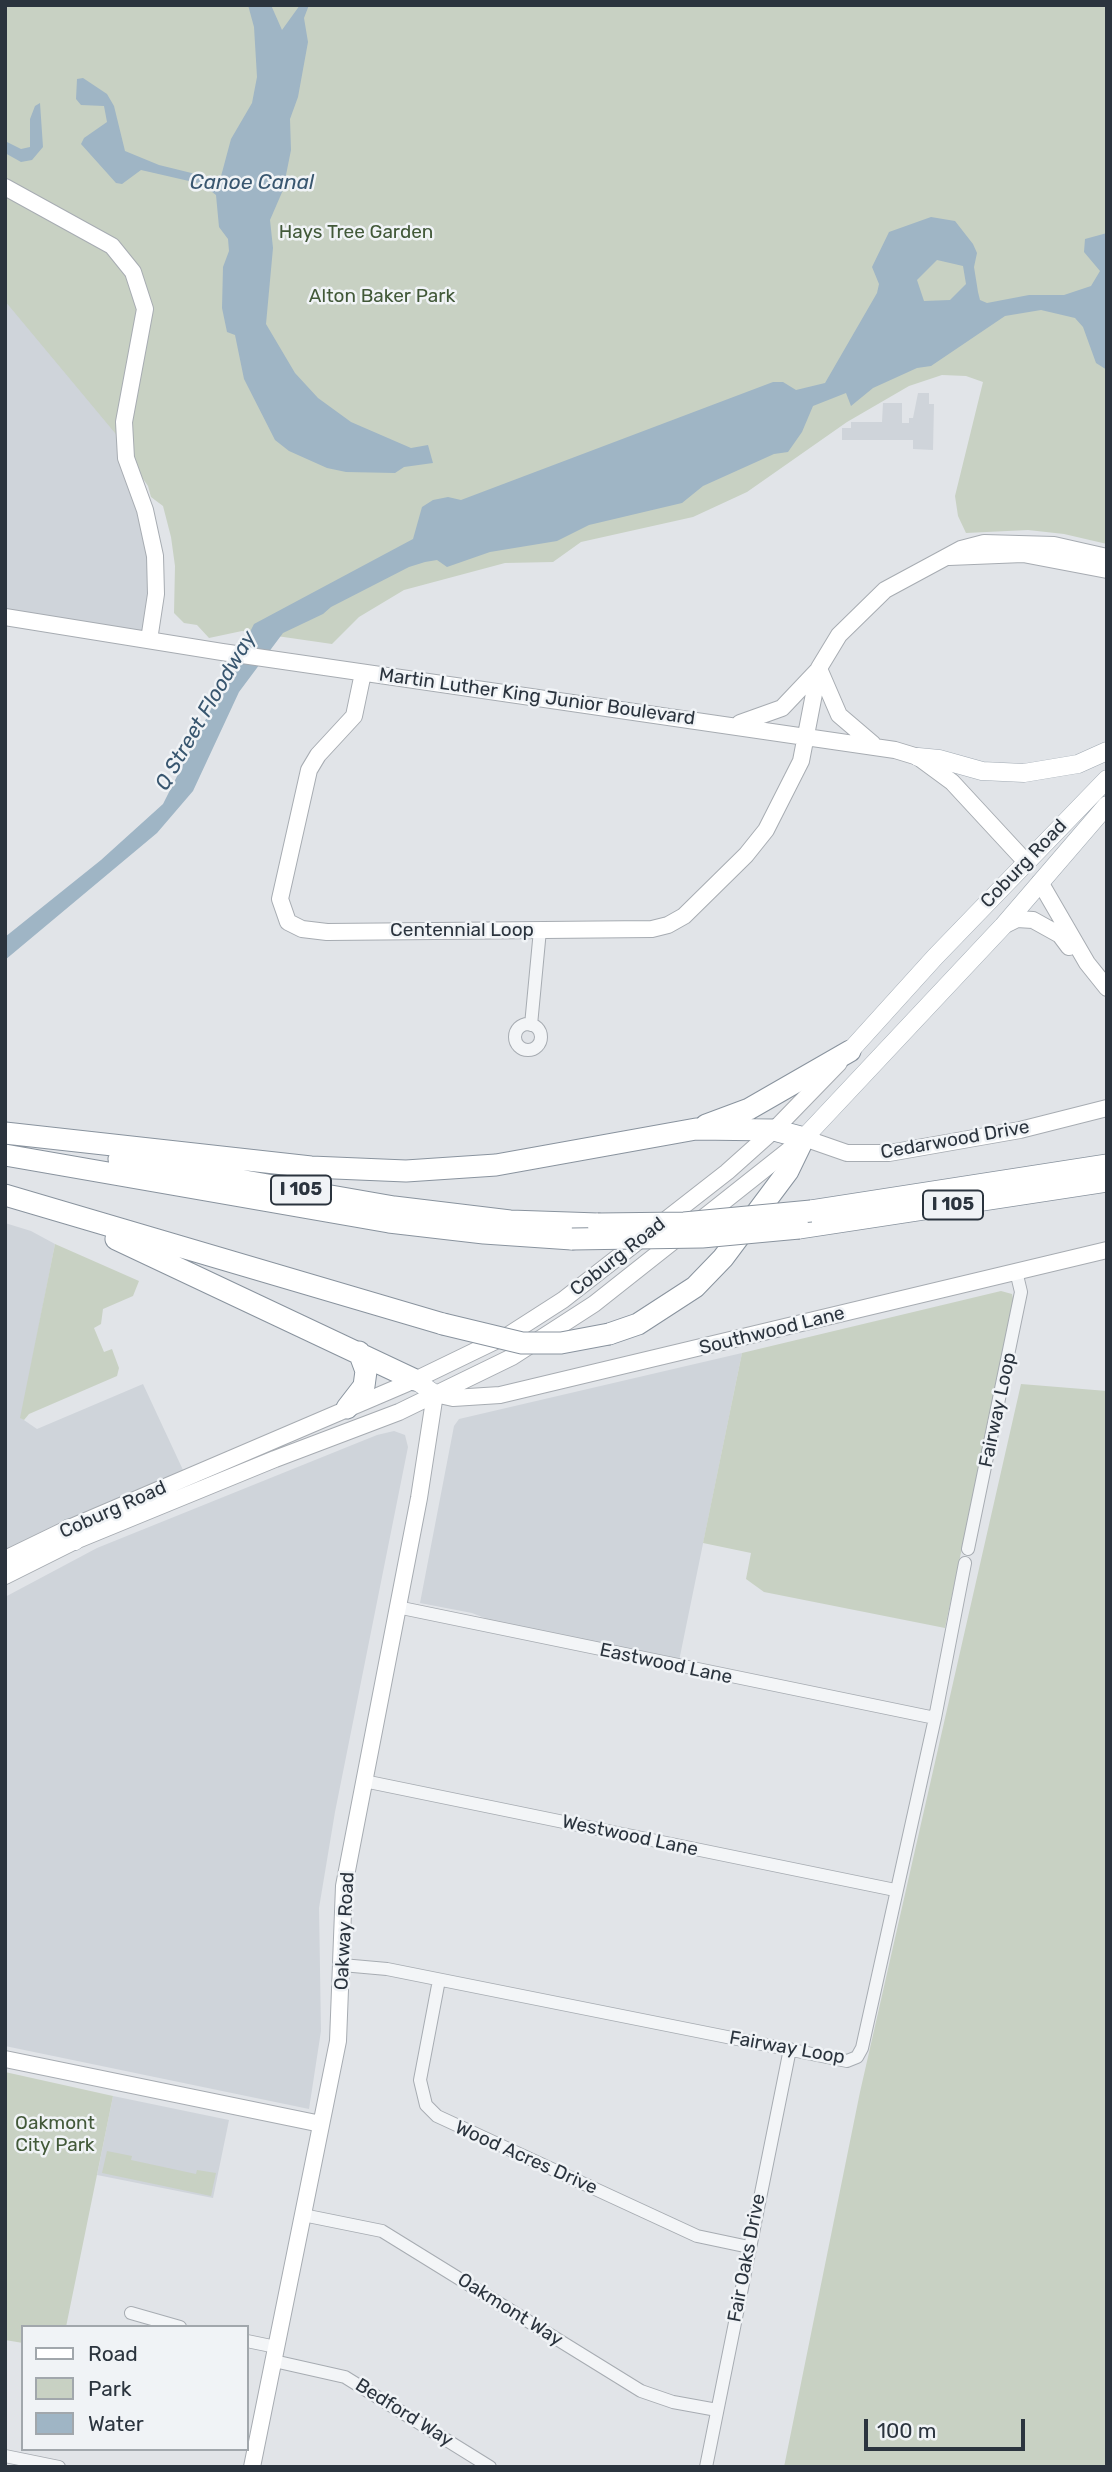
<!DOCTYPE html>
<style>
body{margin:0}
#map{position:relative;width:1112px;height:2472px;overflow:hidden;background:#e1e4e8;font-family:Rubik,sans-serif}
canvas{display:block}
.frame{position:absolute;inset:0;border:7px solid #2b343e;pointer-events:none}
.legend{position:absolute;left:21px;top:2325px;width:228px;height:126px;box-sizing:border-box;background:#f0f3f6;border:2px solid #a1a7ac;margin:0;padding:9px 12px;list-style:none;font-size:21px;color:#2b343e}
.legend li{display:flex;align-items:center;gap:14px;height:35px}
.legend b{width:35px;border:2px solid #a1a7ac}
.scale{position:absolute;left:864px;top:2419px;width:161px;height:32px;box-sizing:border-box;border:4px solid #2b343e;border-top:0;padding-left:9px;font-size:21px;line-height:24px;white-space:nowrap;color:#2b343e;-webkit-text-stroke:5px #f0f3f6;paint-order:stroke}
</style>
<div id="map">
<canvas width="1112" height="2472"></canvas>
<div class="frame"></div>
<ul class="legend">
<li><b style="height:9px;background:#fff"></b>Road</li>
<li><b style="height:19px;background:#c8d1c3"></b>Park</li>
<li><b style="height:19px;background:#9fb5c5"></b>Water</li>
</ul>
<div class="scale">100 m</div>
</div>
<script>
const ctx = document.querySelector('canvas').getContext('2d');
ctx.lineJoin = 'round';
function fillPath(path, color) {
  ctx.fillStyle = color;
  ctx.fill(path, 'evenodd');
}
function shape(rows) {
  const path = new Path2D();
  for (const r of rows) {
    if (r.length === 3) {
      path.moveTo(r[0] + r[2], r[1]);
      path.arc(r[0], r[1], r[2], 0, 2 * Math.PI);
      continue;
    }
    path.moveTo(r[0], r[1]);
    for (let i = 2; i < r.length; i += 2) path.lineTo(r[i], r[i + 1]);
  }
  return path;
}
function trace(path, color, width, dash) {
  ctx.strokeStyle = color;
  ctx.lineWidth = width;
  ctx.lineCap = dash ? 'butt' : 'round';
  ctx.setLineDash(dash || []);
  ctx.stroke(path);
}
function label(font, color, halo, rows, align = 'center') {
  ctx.font = font + ' Rubik,sans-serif';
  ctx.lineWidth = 5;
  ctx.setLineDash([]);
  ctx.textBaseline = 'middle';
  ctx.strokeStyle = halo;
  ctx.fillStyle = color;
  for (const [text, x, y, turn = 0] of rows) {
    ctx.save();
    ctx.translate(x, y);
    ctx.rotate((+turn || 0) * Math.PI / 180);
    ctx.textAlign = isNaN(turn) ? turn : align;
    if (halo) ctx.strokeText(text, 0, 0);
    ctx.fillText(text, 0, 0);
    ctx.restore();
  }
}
const built = shape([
 [5,187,124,422,155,556,149,640,5,617],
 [918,393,929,393,929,404,934,404,933,450,913,449,913,440,842,440,842,428,851,428,851,422,882,422,883,403,902,403,902,423,909,423,909,418,913,418],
 [5,1223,31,1231,55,1244,21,1418,37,1429,143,1384,183,1470,5,1550],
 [742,1353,679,1661,502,1625,472,1613,420,1603,454,1426,459,1419],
 [394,1431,405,1435,408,1447,335,1812,319,1908,321,2031,309,2109,5,2046,5,1597,97,1548,377,1435],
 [113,2096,229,2120,213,2198,97,2175]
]);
const green = shape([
 [5,5,1107,5,1107,544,1064,534,1028,530,966,533,958,516,955,496,983,382,966,376,942,375,909,386,847,422,747,492,693,517,581,542,553,562,505,563,404,590,359,617,332,644,242,631,209,638,197,625,184,623,174,613,175,566,171,537,163,506,151,497,148,486,134,466,135,457,5,301],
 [55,1244,139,1281,133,1296,103,1309,101,1324,94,1328,104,1352,112,1349,119,1368,117,1376,29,1414,24,1420,20,1418],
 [1001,1291,1012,1294,1014,1303,945,1628,764,1592,746,1579,751,1553,703,1543,742,1353],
 [1021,1384,1107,1391,1107,2467,784,2467,860,2092],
 [5,2072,113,2096,66,2327,23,2327,23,2343,5,2340],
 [107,2151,132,2156,131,2160,196,2174,197,2170,216,2173,211,2196,102,2173]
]);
const water = shape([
 [248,5,271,5,282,30,300,5,309,5,304,18,308,42,298,97,290,119,291,150,283,190,270,220,273,248,266,324,295,373,318,398,351,422,411,448,428,445,433,463,404,467,395,473,346,472,327,468,289,451,275,440,244,379,235,335,227,332,222,308,223,267,229,251,228,239,219,227,216,195,202,184,141,170,122,184,116,183,81,144,84,138,107,122,104,106,81,105,76,99,77,79,83,78,107,94,114,106,125,151,159,165,220,180,231,139,252,103,257,77,254,27],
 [40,103,43,147,32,160,21,162,5,153,5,141,21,149,30,147,30,119,35,106],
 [931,217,955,221,973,244,977,253,974,267,978,292,980,300,987,303,1029,295,1064,295,1091,286,1100,271,1084,252,1085,239,1107,233,1107,370,1096,363,1083,327,1075,318,1041,310,1005,316,931,366,917,368,873,388,851,406,846,393,813,406,802,432,788,452,774,454,703,486,682,503,589,525,557,541,490,552,447,567,437,560,425,562,409,567,331,607,323,614,283,633,239,692,193,791,157,833,5,960,5,937,101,860,163,804,254,624,413,539,422,507,433,500,448,497,461,500,773,382,783,382,796,390,825,383,877,293,879,284,872,267,889,232],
 [937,260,963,266,966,284,950,300,924,301,917,280]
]);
const street = shape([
 [528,1037,13],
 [531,1025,540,930],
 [968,1549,1021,1292,1016,1271],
 [397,1607,935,1718],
 [364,1781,895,1890],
 [342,1965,387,1969,847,2061,857,2057,862,2048,935,1718,965,1563],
 [439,1980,420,2080,426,2105,437,2116,697,2236,749,2247],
 [303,2215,382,2231,641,2391,673,2402,717,2410],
 [131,2313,180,2327],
 [247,2341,276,2347],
 [274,2361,345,2377,490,2467],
 [5,2456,59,2467],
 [706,2467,790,2049]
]);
const secondary = shape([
 [5,187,112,246,133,272,145,309,124,422,126,458,145,510,155,556,156,594,149,640],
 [949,557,1023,554,1107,570],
 [5,617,222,652,895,750,918,757,952,782,1026,862],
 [820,671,839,715,873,744],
 [363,673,354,716,318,755,309,770,280,899,288,922,302,929,327,932,652,929,668,925,684,916,746,855,766,830,801,761,819,668,839,635,885,590,961,549,984,543,1054,545,1107,557],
 [740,723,782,708,818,670],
 [1040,882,1087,963,1107,988],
 [1003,926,1017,919,1033,920,1060,935,1069,947],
 [698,1222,804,1138,847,1153,889,1153,1020,1130,1107,1108],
 [435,1394,453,1398,500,1395,1107,1250],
 [5,1559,69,1528,415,1380,510,1334,563,1300,727,1172,774,1130,839,1063],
 [5,1576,75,1541,275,1459,399,1412,512,1357,594,1304,680,1236],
 [5,2059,321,2124],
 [252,2467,338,2041,344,1886,419,1498,435,1394]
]);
const primary = shape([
 [918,757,939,759,982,771,1024,773,1078,764,1107,751],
 [850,1051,935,957,1107,779],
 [804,1138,1003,926,1107,805],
 [415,1380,435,1394],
 [69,1528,75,1541]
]);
const highway = shape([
 [706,1125,749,1109,850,1051],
 [5,1133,311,1167,406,1171,496,1165,696,1129,774,1130,804,1138,788,1171,723,1258,695,1287,638,1324,609,1334],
 [5,1155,389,1222,484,1233,572,1239],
 [119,1159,394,1207,510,1221,598,1224],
 [5,1195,443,1324],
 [811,1211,1107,1165],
 [799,1228,1107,1181],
 [116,1239,415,1380],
 [347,1408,364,1386,366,1371,359,1352]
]);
const highwayBridge = shape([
 [598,1224,684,1223,811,1211],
 [572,1239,702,1237,799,1228],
 [443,1324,522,1343,561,1343,609,1334]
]);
const shields = [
 [301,1190,60],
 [953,1205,60]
];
const shieldNames = [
 ["I 105",301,1190],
 ["I 105",953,1205]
];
const parkNames = [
 ["Hays Tree Garden",356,233],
 ["Alton Baker Park",382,297],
 ["Oakmont",55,2124],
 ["City Park",55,2146]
];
const streetNames = [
 ["Martin Luther King Junior Boulevard",537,697,8],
 ["Coburg Road",1024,864,-46],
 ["Centennial Loop",462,931],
 ["Cedarwood Drive",955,1140,-10],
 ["Coburg Road",618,1257,-38],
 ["Southwood Lane",772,1331,-14],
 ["Fairway Loop",998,1410,-78],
 ["Coburg Road",113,1510,-24],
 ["Eastwood Lane",666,1664,12],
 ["Westwood Lane",630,1836,12],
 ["Oakway Road",345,1931,-87],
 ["Fairway Loop",787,2048,10],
 ["Wood Acres Drive",526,2158,24],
 ["Fair Oaks Drive",747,2258,-79],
 ["Oakmont Way",510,2310,32],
 ["Bedford Way",404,2413,32]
];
const waterNames = [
 ["Canoe Canal",252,183],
 ["Q Street Floodway",206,711,-60]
];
fillPath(built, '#cfd4da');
fillPath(green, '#c8d1c3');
fillPath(water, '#9fb5c5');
trace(street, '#a7acb2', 14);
trace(secondary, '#a7acb2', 18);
trace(primary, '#a1aab3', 19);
trace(highway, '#89939e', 23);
trace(street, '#f3f5f7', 12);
trace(secondary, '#fff', 16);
trace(primary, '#fff', 18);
trace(highway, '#fff', 21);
trace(highwayBridge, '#89939e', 23, []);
trace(highwayBridge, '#fff', 21);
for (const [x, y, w] of shields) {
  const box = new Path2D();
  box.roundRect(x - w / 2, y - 14.5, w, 29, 5);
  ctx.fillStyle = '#f0f3f6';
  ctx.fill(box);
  trace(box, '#2b343e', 2);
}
label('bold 18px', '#2b343e', null, shieldNames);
label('19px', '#425939', '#f0f3f6', parkNames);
label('19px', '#2b343e', '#f0f3f6', streetNames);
label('italic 21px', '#38566f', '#f0f3f6', waterNames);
</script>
